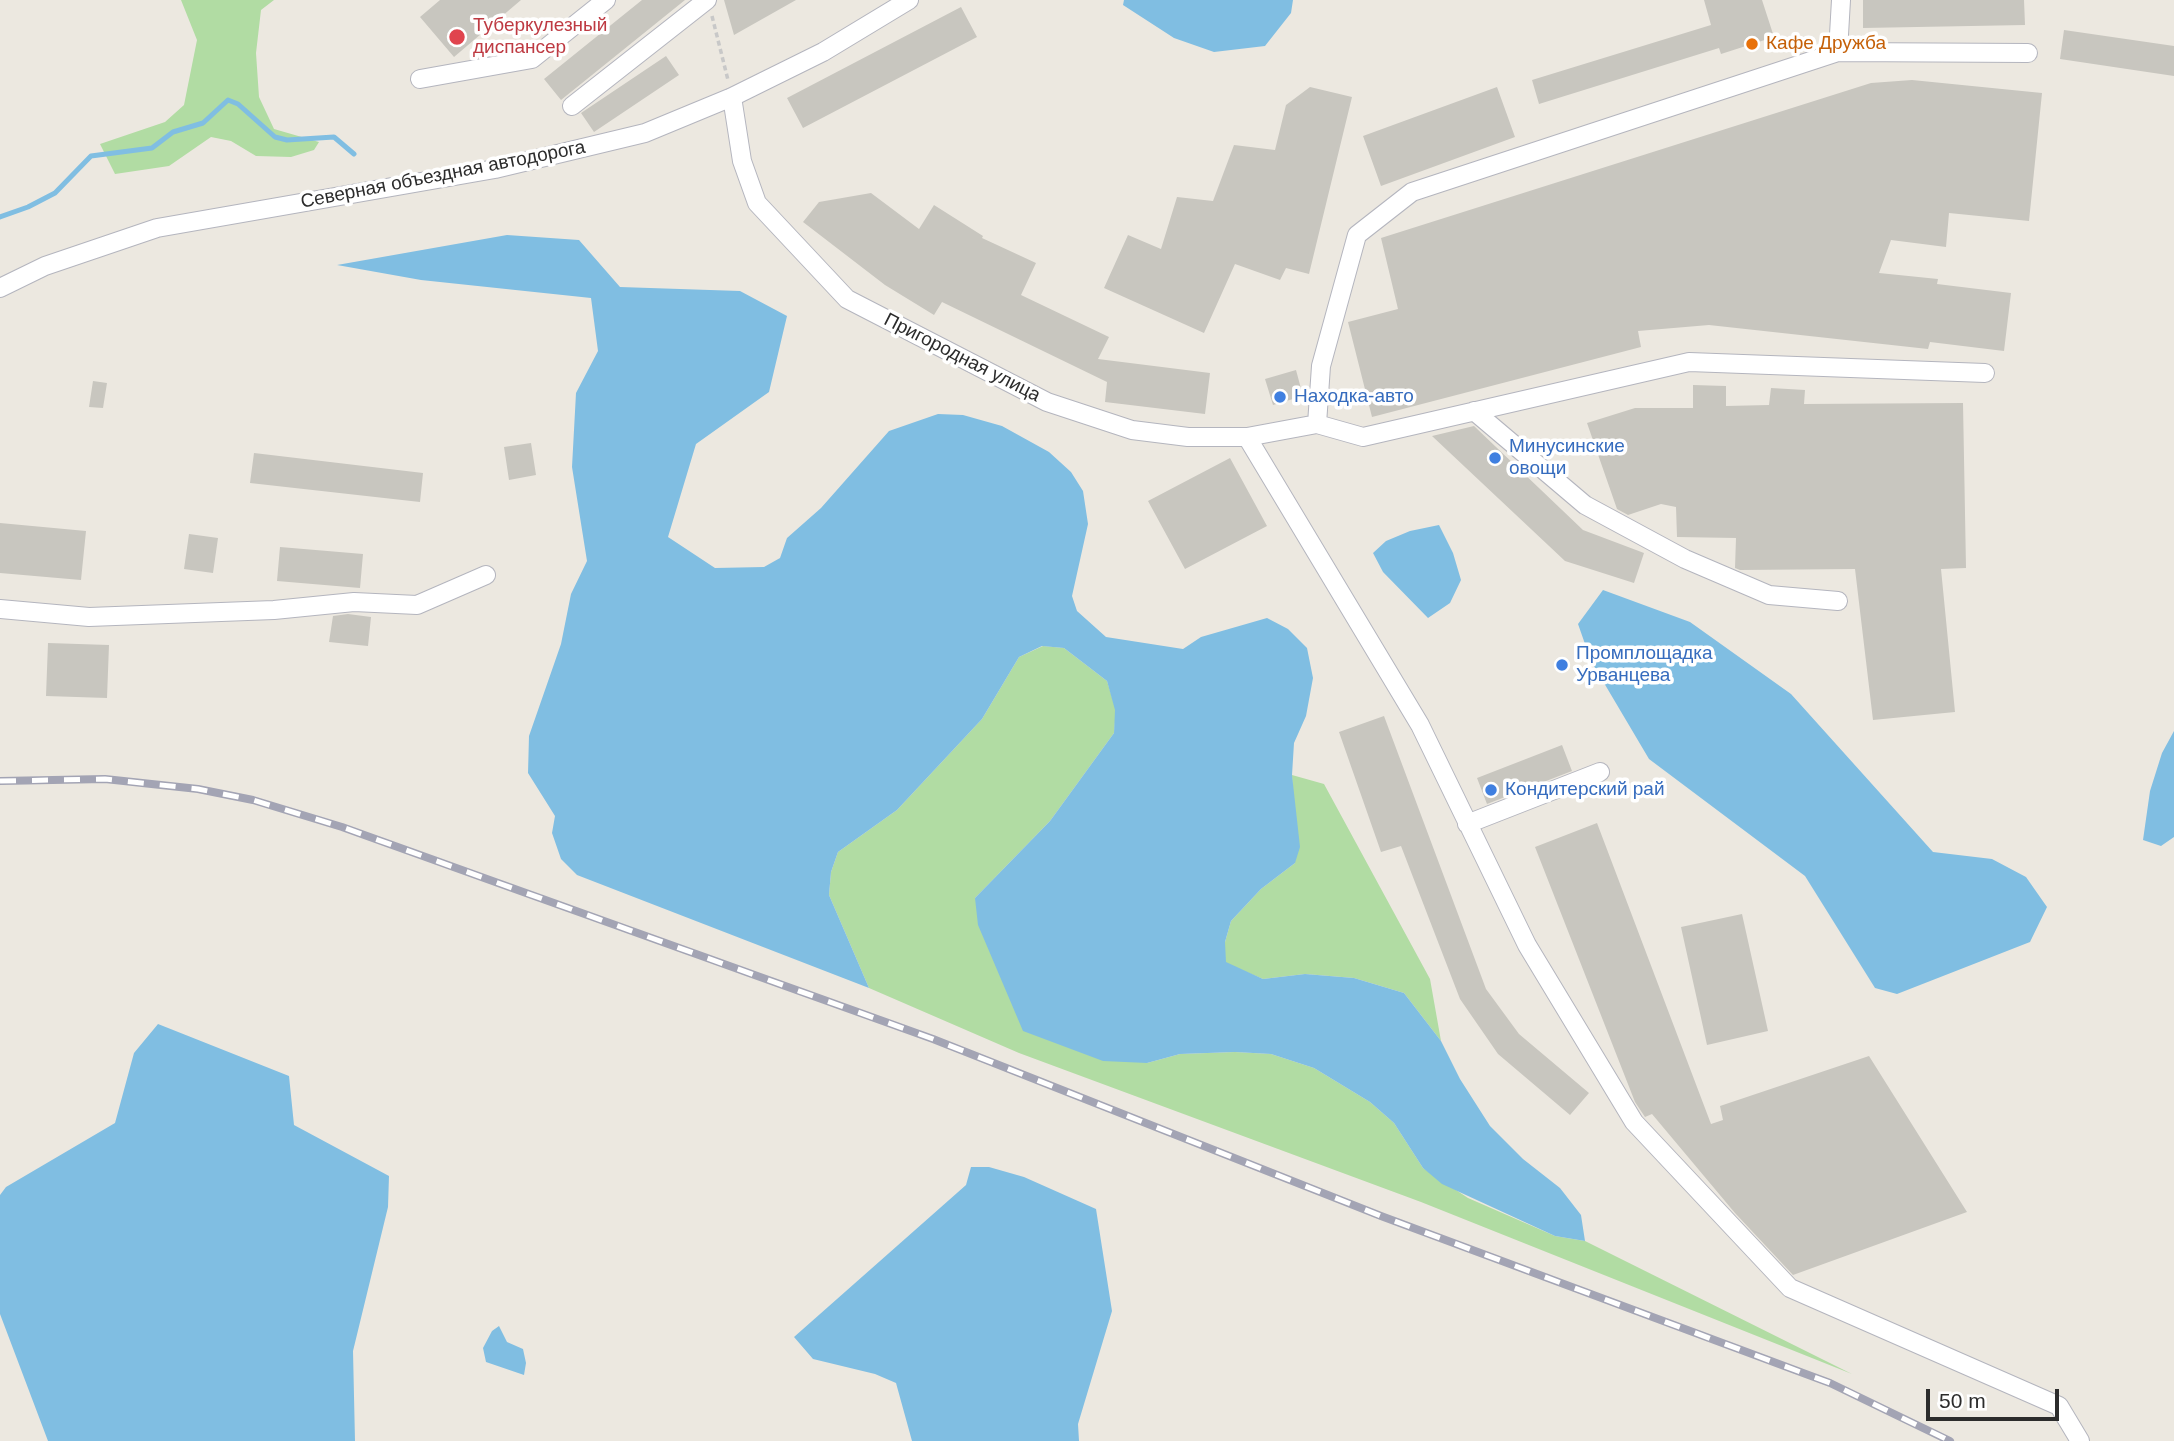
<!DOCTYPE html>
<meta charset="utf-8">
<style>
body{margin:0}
#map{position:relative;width:2174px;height:1441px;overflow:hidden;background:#ece8e0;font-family:Helvetica,sans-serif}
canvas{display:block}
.scale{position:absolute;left:1926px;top:1389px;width:133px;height:32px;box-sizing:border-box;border:4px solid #2c2c2c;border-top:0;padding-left:9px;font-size:21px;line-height:24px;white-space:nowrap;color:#2c2c2c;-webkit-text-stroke:5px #fff;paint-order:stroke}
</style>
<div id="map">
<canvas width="2174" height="1441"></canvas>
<div class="scale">50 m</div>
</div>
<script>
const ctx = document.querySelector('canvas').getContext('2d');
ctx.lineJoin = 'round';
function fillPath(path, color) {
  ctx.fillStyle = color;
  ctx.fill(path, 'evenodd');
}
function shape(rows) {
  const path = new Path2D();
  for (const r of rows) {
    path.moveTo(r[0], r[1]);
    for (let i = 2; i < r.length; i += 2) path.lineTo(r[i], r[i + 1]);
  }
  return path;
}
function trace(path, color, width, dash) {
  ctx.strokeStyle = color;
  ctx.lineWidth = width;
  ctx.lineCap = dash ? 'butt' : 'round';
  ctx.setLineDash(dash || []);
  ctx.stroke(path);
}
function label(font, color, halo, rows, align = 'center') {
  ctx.font = font + ' Helvetica,sans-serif';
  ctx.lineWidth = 7;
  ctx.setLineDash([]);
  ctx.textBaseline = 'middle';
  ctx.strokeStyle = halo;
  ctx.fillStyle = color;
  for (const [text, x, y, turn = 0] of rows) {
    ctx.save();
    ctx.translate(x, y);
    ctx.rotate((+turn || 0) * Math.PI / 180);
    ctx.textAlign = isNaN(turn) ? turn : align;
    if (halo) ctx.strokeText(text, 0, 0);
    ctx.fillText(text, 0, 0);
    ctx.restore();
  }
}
const green = shape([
 [181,0,274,0,261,10,256,53,259,97,274,129,319,142,314,150,291,157,256,156,231,141,211,137,169,166,115,174,100,144,165,122,184,105,197,40],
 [1043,646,1064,648,1107,681,1116,710,1114,733,1050,821,975,898,1147,1063,1180,1054,1235,1052,1271,1054,1314,1068,1370,1102,1394,1123,1423,1168,1468,1198,1555,1236,1585,1241,1852,1374,1421,1202,1019,1053,869,988,829,895,831,872,838,852,897,810,982,719,1019,657],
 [1292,775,1324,784,1430,979,1441,1041,1404,993,1354,978,1305,974,1263,979,1225,963,1225,942,1231,921,1261,889,1295,863]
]);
const water = shape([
 [1124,0,1293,0,1291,13,1265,46,1214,52,1174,38,1123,5],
 [507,235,579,240,620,287,740,291,787,316,769,392,696,444,668,537,715,568,764,567,780,558,787,538,821,508,889,431,938,414,963,415,1002,426,1049,452,1071,472,1083,491,1088,524,1072,596,1077,611,1106,637,1183,649,1201,637,1267,618,1288,629,1307,648,1313,678,1306,716,1294,743,1292,775,1300,847,1295,863,1261,889,1231,921,1225,942,1226,962,1263,979,1305,974,1354,978,1404,993,1441,1041,1460,1079,1490,1126,1523,1159,1560,1188,1581,1215,1585,1241,1555,1236,1442,1184,1423,1168,1394,1123,1370,1102,1314,1068,1271,1054,1235,1052,1180,1054,1147,1063,1103,1061,1023,1031,978,925,975,898,1050,821,1114,733,1115,710,1107,681,1064,648,1042,646,1019,657,982,719,897,810,838,852,831,872,829,895,869,988,577,875,561,859,552,833,555,816,528,773,529,736,561,644,571,594,587,561,572,467,576,393,598,351,591,298,421,280,337,265],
 [1439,525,1453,553,1461,580,1450,603,1428,618,1383,572,1373,553,1386,541,1410,531],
 [1603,590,1690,622,1791,694,1933,852,1992,859,2026,877,2047,907,2030,942,1897,994,1875,988,1805,876,1649,759,1591,661,1578,624],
 [2174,731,2174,837,2161,846,2143,840,2150,791,2162,753],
 [158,1024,289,1076,294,1125,389,1176,388,1207,353,1351,355,1441,48,1441,0,1314,0,1195,6,1187,115,1123,134,1053],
 [971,1167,989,1167,1024,1177,1096,1209,1112,1311,1078,1424,1079,1441,912,1441,896,1383,875,1374,813,1359,794,1337,966,1185],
 [499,1326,507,1342,523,1349,526,1363,524,1375,486,1362,483,1348,492,1331]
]);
const stream = shape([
 [0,217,28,207,55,193,91,156,152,148,173,132,203,123,228,100,238,104,275,137,287,140,334,137,354,154]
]);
const building = shape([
 [440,0,521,0,454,57,420,17],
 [642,0,685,0,561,100,544,79],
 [724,0,796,0,734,35],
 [1704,0,1762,0,1774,37,1721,54,1719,48,1539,104,1532,80,1711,25],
 [1863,0,2024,0,2025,25,1863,28],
 [961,7,977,37,803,128,787,98],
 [2064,30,2174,46,2174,76,2060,59],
 [666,56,679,75,594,132,581,113],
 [1912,80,2042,93,2029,221,1949,213,1946,247,1891,240,1879,273,1938,279,1937,284,2011,293,2004,351,1930,342,1928,349,1709,325,1638,331,1641,347,1372,417,1348,322,1398,309,1381,238,1871,83],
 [1310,87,1352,97,1309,274,1286,268,1280,280,1235,264,1204,333,1104,288,1128,235,1161,249,1177,197,1213,201,1234,145,1275,150,1286,105],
 [1497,87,1515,137,1381,186,1363,136],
 [871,193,919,229,934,205,983,236,982,238,1036,263,1021,295,1109,337,1098,359,1210,373,1205,414,1105,402,1107,382,942,302,934,315,885,285,803,222,819,202],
 [1296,370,1303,396,1273,405,1265,379],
 [93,381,107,383,103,408,89,407],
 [1693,385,1726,386,1726,406,1769,405,1771,388,1805,390,1804,404,1963,403,1966,568,1941,569,1955,712,1873,720,1855,569,1740,570,1735,568,1736,538,1677,537,1676,507,1661,504,1628,515,1617,509,1587,423,1635,408,1693,408],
 [1474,426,1583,530,1644,553,1634,583,1565,561,1432,436],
 [531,443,536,475,509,480,504,447],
 [254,453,423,473,420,502,250,483],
 [1230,458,1267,526,1185,569,1148,501],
 [0,523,86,531,81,580,0,573],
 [189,534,218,538,213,573,184,569],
 [280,547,363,554,360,588,277,581],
 [348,614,371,617,368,646,329,642,333,616],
 [48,643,109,645,107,698,46,696],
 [1384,716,1486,989,1519,1034,1589,1093,1570,1115,1498,1054,1460,999,1401,846,1381,852,1339,732],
 [1562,745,1572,771,1487,804,1477,778],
 [1597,823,1711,1124,1723,1120,1720,1106,1869,1056,1967,1212,1793,1275,1735,1213,1652,1114,1645,1117,1635,1102,1535,847],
 [1742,914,1768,1031,1707,1045,1681,927]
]);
const path = shape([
 [712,16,728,80]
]);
const minor = shape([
 [1838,52,1841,0],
 [420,79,532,59,606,0],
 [732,97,742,161,757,203,847,299,1047,402,1132,430,1188,437,1247,437,1317,424,1363,437,1689,362,1985,373],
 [572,106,707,0],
 [0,288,45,266,157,228,495,169,645,133,732,97,823,52,909,0],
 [1474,411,1585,505,1685,559,1769,595,1838,601],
 [1317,424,1321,366,1357,235,1412,192,1838,52,2028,53],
 [1247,437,1420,725,1527,945,1634,1122,1790,1288,2059,1406,2080,1441],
 [0,609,89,617,274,610,354,602,417,605,486,575],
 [1467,824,1600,772]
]);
const rail = shape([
 [0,781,105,779,198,789,253,800,342,827,933,1039,1381,1216,1830,1383,1950,1441]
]);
const markers = [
 [457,37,9,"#e0444e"],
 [1752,44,7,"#e8710a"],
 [1280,397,7,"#3f7fe0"],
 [1495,458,7,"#3f7fe0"],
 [1562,665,7,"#3f7fe0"],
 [1491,790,7,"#3f7fe0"]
];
const healthNames = [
 ["Туберкулезный",473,26],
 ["диспансер",473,48]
];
const foodNames = [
 ["Кафе Дружба",1766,44]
];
const streetNames = [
 ["Северная объездная автодорога",443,175,-11],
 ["Пригородная улица",962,358,27]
];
const shopNames = [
 ["Находка-авто",1294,397],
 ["Минусинские",1509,447],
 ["овощи",1509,469],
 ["Промплощадка",1576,654],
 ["Урванцева",1576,676],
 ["Кондитерский рай",1505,790]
];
fillPath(green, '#b1dca3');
fillPath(water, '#80bee2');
trace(stream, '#80bee2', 5);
fillPath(building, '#c8c6bf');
trace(minor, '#b4b5be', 20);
trace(path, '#c8c8c8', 3.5, [5, 3.5]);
trace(minor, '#fff', 18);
trace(rail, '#a3a4b4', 8);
trace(rail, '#fff', 5, [16]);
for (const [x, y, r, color] of markers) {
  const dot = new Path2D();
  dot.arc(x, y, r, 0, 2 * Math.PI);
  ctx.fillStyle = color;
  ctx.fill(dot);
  trace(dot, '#fff', 2.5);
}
label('19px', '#be3a42', '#fff', healthNames, 'left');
label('19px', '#c56008', '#fff', foodNames, 'left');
label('19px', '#2c2c2c', '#fff', streetNames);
label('19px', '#366cbe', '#fff', shopNames, 'left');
</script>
